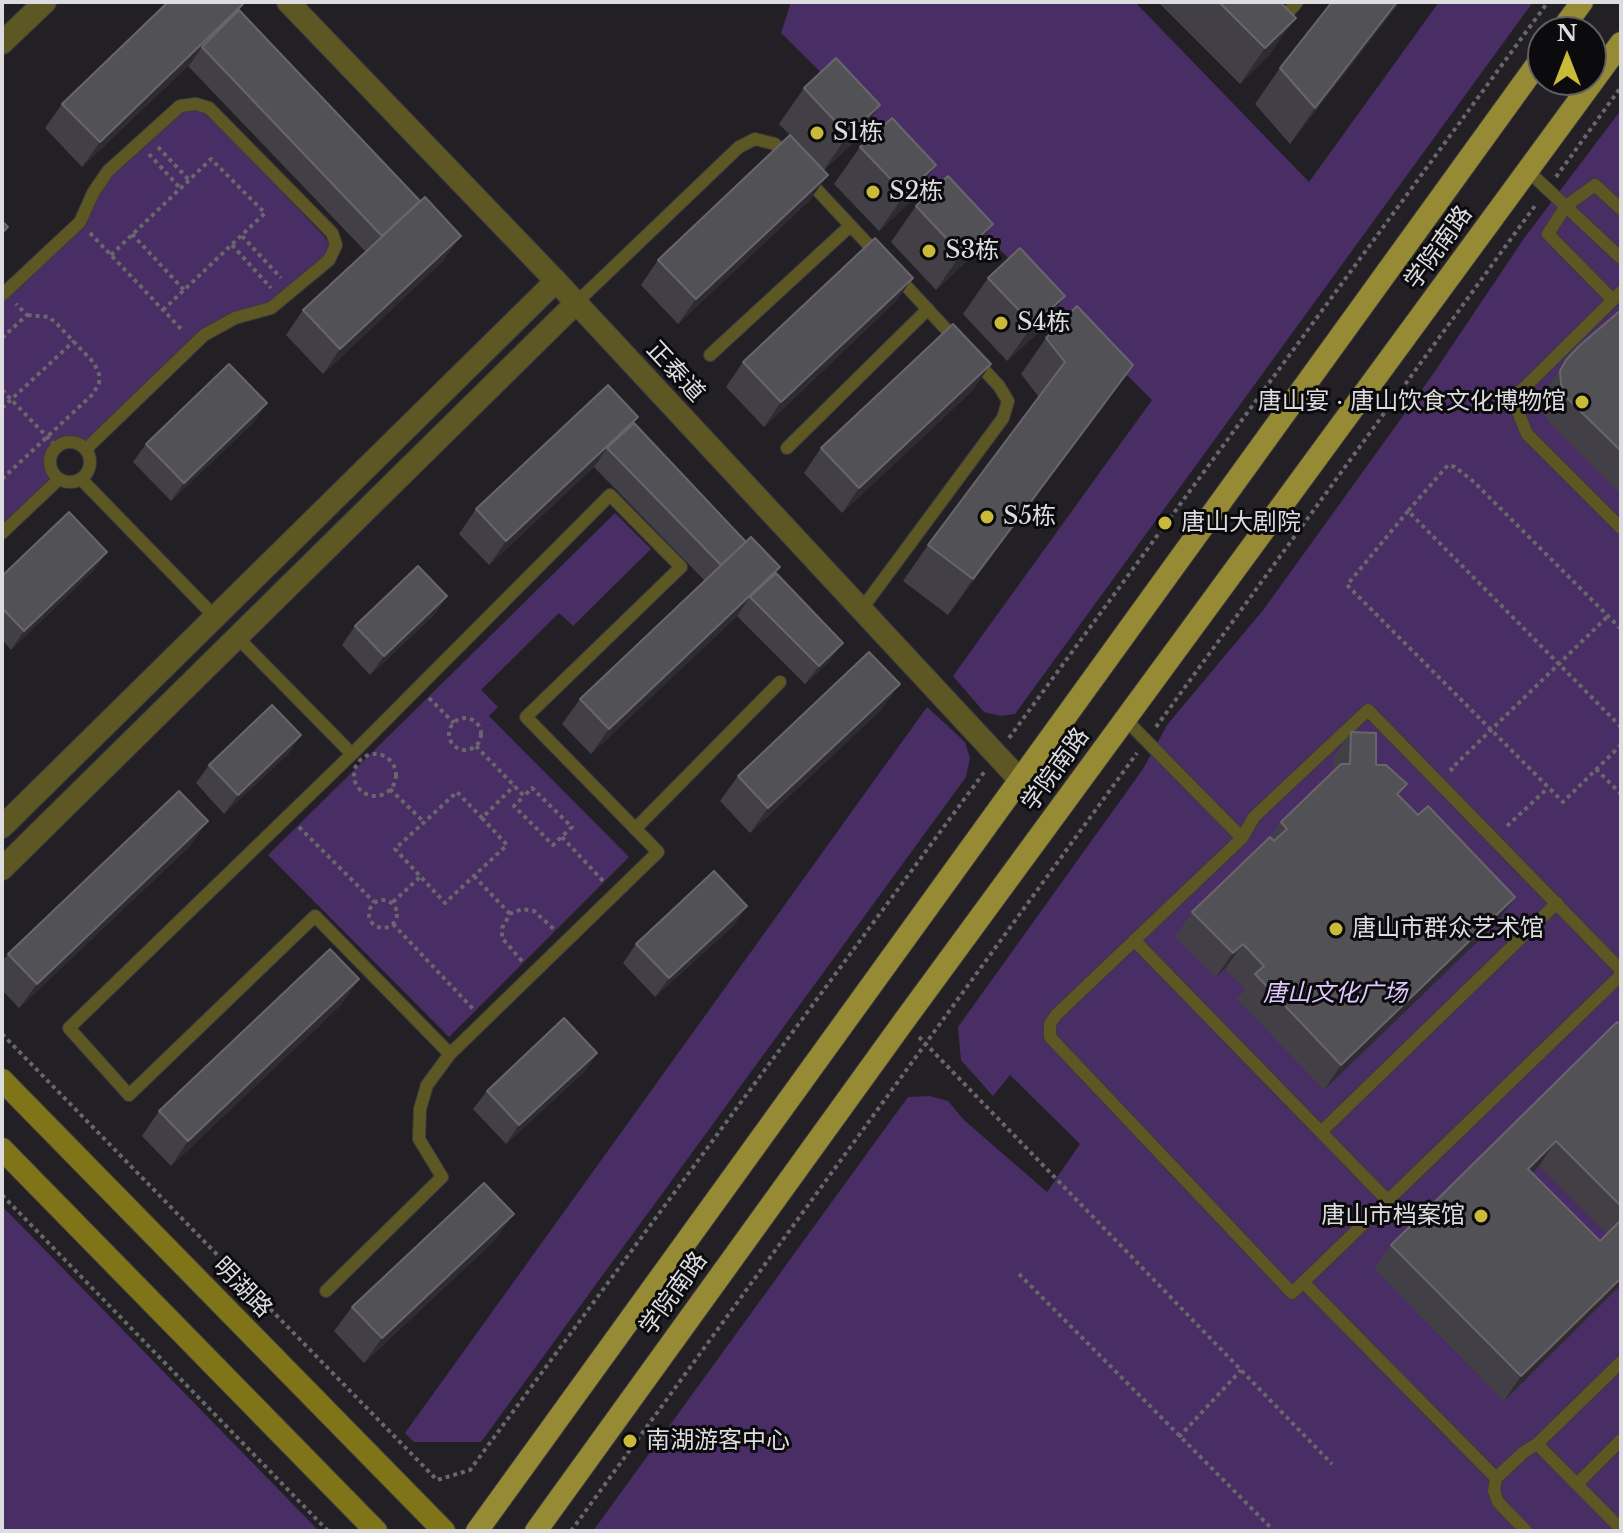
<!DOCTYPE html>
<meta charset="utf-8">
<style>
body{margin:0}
#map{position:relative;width:1623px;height:1533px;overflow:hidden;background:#222025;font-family:"Libre Baskerville",serif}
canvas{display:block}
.frame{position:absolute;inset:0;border:4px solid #dddcdf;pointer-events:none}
.north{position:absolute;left:1527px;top:16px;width:80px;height:80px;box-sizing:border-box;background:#0b0a0d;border:2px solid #5f5e61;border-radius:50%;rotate:0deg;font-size:22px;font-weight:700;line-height:32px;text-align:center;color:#dddcdf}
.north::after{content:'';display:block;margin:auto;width:28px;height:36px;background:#caba3a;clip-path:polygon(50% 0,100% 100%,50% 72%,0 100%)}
</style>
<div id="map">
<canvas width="1623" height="1533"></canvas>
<div class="frame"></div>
<div class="north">N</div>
</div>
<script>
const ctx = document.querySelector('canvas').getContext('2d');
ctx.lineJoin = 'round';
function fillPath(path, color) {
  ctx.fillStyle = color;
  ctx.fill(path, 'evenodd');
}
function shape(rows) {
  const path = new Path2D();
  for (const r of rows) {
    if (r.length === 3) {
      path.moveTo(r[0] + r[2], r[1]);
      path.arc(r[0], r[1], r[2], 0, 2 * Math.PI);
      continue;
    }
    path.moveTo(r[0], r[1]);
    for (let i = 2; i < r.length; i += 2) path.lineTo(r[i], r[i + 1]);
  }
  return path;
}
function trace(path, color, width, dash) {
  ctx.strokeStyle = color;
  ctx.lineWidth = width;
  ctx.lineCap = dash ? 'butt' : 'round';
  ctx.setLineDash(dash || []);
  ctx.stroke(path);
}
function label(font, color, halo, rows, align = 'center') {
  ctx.font = font + ' "Libre Baskerville","Noto Sans SC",serif';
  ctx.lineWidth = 6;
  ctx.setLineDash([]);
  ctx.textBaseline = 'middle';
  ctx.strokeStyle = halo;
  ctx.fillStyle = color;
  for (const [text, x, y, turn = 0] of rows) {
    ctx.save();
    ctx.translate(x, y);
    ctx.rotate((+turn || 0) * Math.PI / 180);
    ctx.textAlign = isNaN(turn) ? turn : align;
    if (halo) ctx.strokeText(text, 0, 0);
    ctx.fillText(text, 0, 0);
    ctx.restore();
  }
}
const green = shape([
 [791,2,1135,2,1309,182,1439,2,1533,2,1015,714,1001,716,984,712,953,676,1152,400,781,33],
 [196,109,207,113,324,236,329,244,324,257,268,303,234,312,86,443,68,436,52,444,45,461,52,479,2,527,2,303,86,225,97,196,113,172,183,110],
 [1621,110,1621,1531,593,1531,908,1097,930,1096,948,1101,964,1120,1047,1192,1080,1144,1010,1075,993,1096,961,1060,958,1027,1143,769,1167,725,1264,609,1431,377,1525,237],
 [615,513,651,549,573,626,559,613,481,690,498,707,489,716,629,857,449,1037,268,855],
 [927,707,965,742,970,758,966,777,481,1442,414,1442,405,1433],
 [2,1206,319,1531,2,1531]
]);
const path = shape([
 [158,147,189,180],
 [149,154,180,188],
 [1556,177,1621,87],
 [90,233,183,331],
 [132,234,184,290],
 [242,236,281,278],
 [232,245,271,288],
 [111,255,211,159,265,213,163,310],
 [2,338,27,315,16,304],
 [2,390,57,447],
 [2,408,74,341],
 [2,479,93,394,99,383,99,374,94,363,57,324,49,317,27,315],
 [1408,511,1347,585,1563,802,1621,745],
 [1621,629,1474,482,1455,467,1448,465,1408,511,1621,727],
 [429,698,454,723],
 [465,734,16],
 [1156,727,1537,203],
 [1009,738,1548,2],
 [476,746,524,796,532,788,572,827,553,845,514,806,524,796],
 [375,775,21],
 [1596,769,1621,794],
 [1453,771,1451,769,1608,616],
 [390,789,424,822],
 [482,818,507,845,445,903,395,849,457,792,482,818,514,786],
 [1507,826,1548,788],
 [299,827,374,902],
 [562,837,604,882],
 [474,876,510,914],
 [383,914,14],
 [393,902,420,877],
 [393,924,473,1009],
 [522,961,502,938,502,928,510,914,522,909,534,911,556,931],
 [2,1034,437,1480,470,1470,985,771],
 [919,1037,1332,1464],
 [2,1195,328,1531],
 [1019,1274,1274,1531],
 [1179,1437,1241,1370],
 [571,1531,1137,753]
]);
const service = shape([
 [1276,19,1285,16,1297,2],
 [1527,170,1621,258],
 [806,178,878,255],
 [896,275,957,341],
 [1621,292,1521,391,1516,407,1527,434,1621,528],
 [2,295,80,222,93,193,108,171,180,106,196,104,209,108,332,233,336,245,329,260,271,308,235,318,204,335,86,449],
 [1613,300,1548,234,1566,206,1595,185,1621,209],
 [576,303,739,147,755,139,775,144,788,158],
 [710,355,850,226],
 [70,462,20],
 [787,448,928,309],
 [81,479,215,617],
 [2,533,59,479],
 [861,610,1003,418,1008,401,999,386,975,360],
 [237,637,352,754,610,495,681,567,526,717,658,852,450,1054,427,1085,420,1109,419,1139,442,1177,326,1291],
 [1125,719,1242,838,1056,1015,1050,1024,1050,1037,1292,1293,1621,975],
 [352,754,69,1028,129,1095,315,916,450,1054],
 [635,829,780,682],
 [1242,838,1254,817,1368,710,1621,970],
 [1134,940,1388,1201],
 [1321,1132,1557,903],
 [1303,1282,1496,1478],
 [1537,1444,1621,1529],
 [1577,1484,1621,1440],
 [1526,1531,1498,1502,1494,1491,1496,1478,1524,1452,1537,1444,1621,1362]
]);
const minor = shape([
 [2,43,45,2],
 [2,827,556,281],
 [2,869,576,303]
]);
const tertiary = shape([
 [288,2,556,281,1020,780]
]);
const secondary = shape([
 [2,1080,444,1531],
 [2,1149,376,1531]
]);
const primary = shape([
 [1560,32,1582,2],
 [477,1531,1543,56],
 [536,1531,904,1021,1621,43]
]);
const wall = shape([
 [1158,2,1280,2,1270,54,1240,84],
 [1400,2,1290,144,1255,104,1280,68],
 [239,10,444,260,323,374,286,335,303,310,366,252,188,66,191,63,82,167,45,128,62,104],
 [804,88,855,141,823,171,810,200,678,324,641,285,658,260,790,135,779,124],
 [860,147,911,201,879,231,834,184],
 [916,206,968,260,936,290,891,242],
 [913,278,895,302,764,427,726,387,743,362],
 [988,278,1065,296,1039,332,1007,361,963,314],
 [1621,310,1621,494,1549,422,1543,409,1543,395,1549,385,1566,360],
 [1046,338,1133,365,1107,401,948,615,903,581,928,545,1039,397,1021,374],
 [974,389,842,513,804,473,821,448],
 [638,417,634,423,776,573,829,662,805,684,737,616,591,754,562,724,580,699,705,581,594,467,489,565,459,534,476,509],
 [254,422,171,501,133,462,146,444],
 [94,570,11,650,2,640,2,576],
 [447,596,434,615,370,675,342,645,355,626],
 [882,709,750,833,720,801,738,776],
 [1351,732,1376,765,1407,784,1399,795,1498,922,1324,1090,1237,999,1245,989,1225,969,1216,977,1175,937,1192,912,1270,837,1281,822,1333,771,1334,757],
 [301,735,288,754,224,814,196,783,209,765],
 [190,846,19,1008,2,990,2,962,8,954],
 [747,906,734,925,655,997,623,963,636,944],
 [342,1004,171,1166,142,1136,159,1111],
 [1621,1026,1621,1285,1504,1401,1374,1269,1391,1245],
 [1539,1166,1607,1234,1600,1241,1532,1173],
 [597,1053,584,1072,506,1144,473,1109,487,1091],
 [496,1239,364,1363,334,1331,352,1307]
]);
const shadedWall = shape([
 [1397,2,1400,2,1290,144,1315,108],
 [243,4,226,29,202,47,191,63,82,167,100,142],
 [1296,18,1270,54,1240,84,1265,48],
 [880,105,855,141,823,171,848,135],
 [936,165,911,201,879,231,905,194],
 [828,175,810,200,678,324,696,299],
 [993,224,968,260,936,290,961,254],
 [461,236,444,260,323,374,340,349],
 [913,278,895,302,764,427,781,402],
 [1065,296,1039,332,1007,361,1033,325],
 [991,364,974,389,842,513,859,488],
 [1133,365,1107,401,948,615,973,579],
 [267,403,254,422,171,501,184,483],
 [638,417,621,441,607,448,594,467,489,565,506,541],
 [107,552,94,570,11,650,24,631],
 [780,567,763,591,750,597,737,616,591,754,609,729],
 [447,596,434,615,370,675,384,656],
 [843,643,829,662,805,684,819,666],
 [900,684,882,709,750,833,768,808],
 [301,735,288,754,224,814,238,795],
 [208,821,190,846,19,1008,37,984],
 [1515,897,1498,922,1324,1090,1341,1065],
 [747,906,734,925,655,997,669,978],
 [1243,944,1225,969,1216,977,1233,953],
 [359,979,342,1004,171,1166,188,1141],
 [597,1053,584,1072,506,1144,519,1125],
 [1556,1141,1539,1166,1511,1194,1528,1169],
 [514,1214,496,1239,364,1363,382,1338],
 [1621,1278,1621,1285,1504,1401,1521,1376]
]);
const building = shape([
 [168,2,241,2,243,4,100,142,62,104,168,2],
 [1219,2,1280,2,1296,18,1265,48,1219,2],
 [1332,2,1397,2,1315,108,1280,68,1332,2],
 [239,10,420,201,382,236,202,47,239,10],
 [836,58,880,105,848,135,804,88,836,58],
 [892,118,936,165,905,194,860,147,892,118],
 [790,135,828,175,696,299,658,260,790,135],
 [948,176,993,224,961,254,916,206,948,176],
 [425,197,461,236,340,349,303,310,425,197],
 [2,221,8,227,2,233,2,221],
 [875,238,913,278,781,402,743,362,875,238],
 [1020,248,1065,296,1033,325,988,278,1020,248],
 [1077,306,1133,365,973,579,928,545,1065,362,1046,338,1077,306],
 [1621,310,1621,451,1566,397,1561,384,1560,371,1566,360,1579,346,1621,310],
 [953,324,991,364,859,488,821,448,953,324],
 [229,364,267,403,184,483,146,444,229,364],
 [608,385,638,417,506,541,476,509,608,385],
 [634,423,746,542,721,565,607,448,634,423],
 [69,512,107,552,24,631,2,608,2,576,69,512],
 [751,537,780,567,609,729,580,699,751,537],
 [418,566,447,596,384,656,355,626,418,566],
 [776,573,843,643,819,666,750,597,776,573],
 [869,652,900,684,768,808,738,776,869,652],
 [272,705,301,735,238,795,209,765,272,705],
 [1351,732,1376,733,1376,765,1386,765,1407,784,1397,794,1418,815,1428,806,1515,897,1341,1065,1255,974,1264,966,1243,944,1233,953,1192,912,1270,837,1274,841,1287,829,1281,822,1341,764,1350,764,1351,732],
 [179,791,208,821,37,984,8,954,179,791],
 [714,871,747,906,669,978,636,944,714,871],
 [330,949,359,979,188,1141,159,1111,330,949],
 [564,1018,597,1053,519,1125,487,1091,564,1018],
 [1617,1022,1621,1026,1621,1206,1556,1141,1528,1169,1600,1241,1621,1220,1621,1278,1521,1376,1391,1245,1617,1022],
 [484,1183,514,1214,382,1338,352,1307,484,1183]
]);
const markers = [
 [817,133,8,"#caba3a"],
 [873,192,8,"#caba3a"],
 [929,251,8,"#caba3a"],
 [1001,323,8,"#caba3a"],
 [1582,402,8,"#caba3a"],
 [987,517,8,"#caba3a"],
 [1165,523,8,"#caba3a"],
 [1336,929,8,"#caba3a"],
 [1481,1216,8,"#caba3a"],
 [630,1441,8,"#caba3a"]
];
const poiNames = [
 ["S1栋",833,133],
 ["S2栋",889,192],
 ["S3栋",945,251],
 ["S4栋",1017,323],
 ["唐山宴 · 唐山饮食文化博物馆",1566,402,"right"],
 ["S5栋",1003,517],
 ["唐山大剧院",1181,523],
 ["唐山市群众艺术馆",1352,929],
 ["唐山市档案馆",1465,1216,"right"],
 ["南湖游客中心",646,1441]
];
const streetNames = [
 ["学院南路",1439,248,-54],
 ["正泰道",675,372,47],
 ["学院南路",1056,770,-54],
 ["明湖路",242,1288,46],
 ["学院南路",674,1294,-54]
];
const parkNames = [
 ["唐山文化广场",1335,994]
];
fillPath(green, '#492d65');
trace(service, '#3c3a3f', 14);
trace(minor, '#3c3a3f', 24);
trace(tertiary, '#3c3a3f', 24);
trace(secondary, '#3c3a3f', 24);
trace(primary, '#3c3a3f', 24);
trace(path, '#69676b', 4, [4, 4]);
trace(service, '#5d5724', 12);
trace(minor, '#5d5724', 22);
trace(tertiary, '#5d5724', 22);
trace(secondary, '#7f7417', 22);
trace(primary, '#968b34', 22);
fillPath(wall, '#424046');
fillPath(shadedWall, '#2e2c32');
fillPath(building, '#525156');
trace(building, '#68666c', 2);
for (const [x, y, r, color] of markers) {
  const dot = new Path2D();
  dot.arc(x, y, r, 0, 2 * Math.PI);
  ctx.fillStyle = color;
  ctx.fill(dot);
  trace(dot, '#0b0a0d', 3);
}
label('24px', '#dddcdf', '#0b0a0d', poiNames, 'left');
label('24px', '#dddcdf', '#0b0a0d', streetNames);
label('italic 24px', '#e0c8fe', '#0b0a0d', parkNames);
</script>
